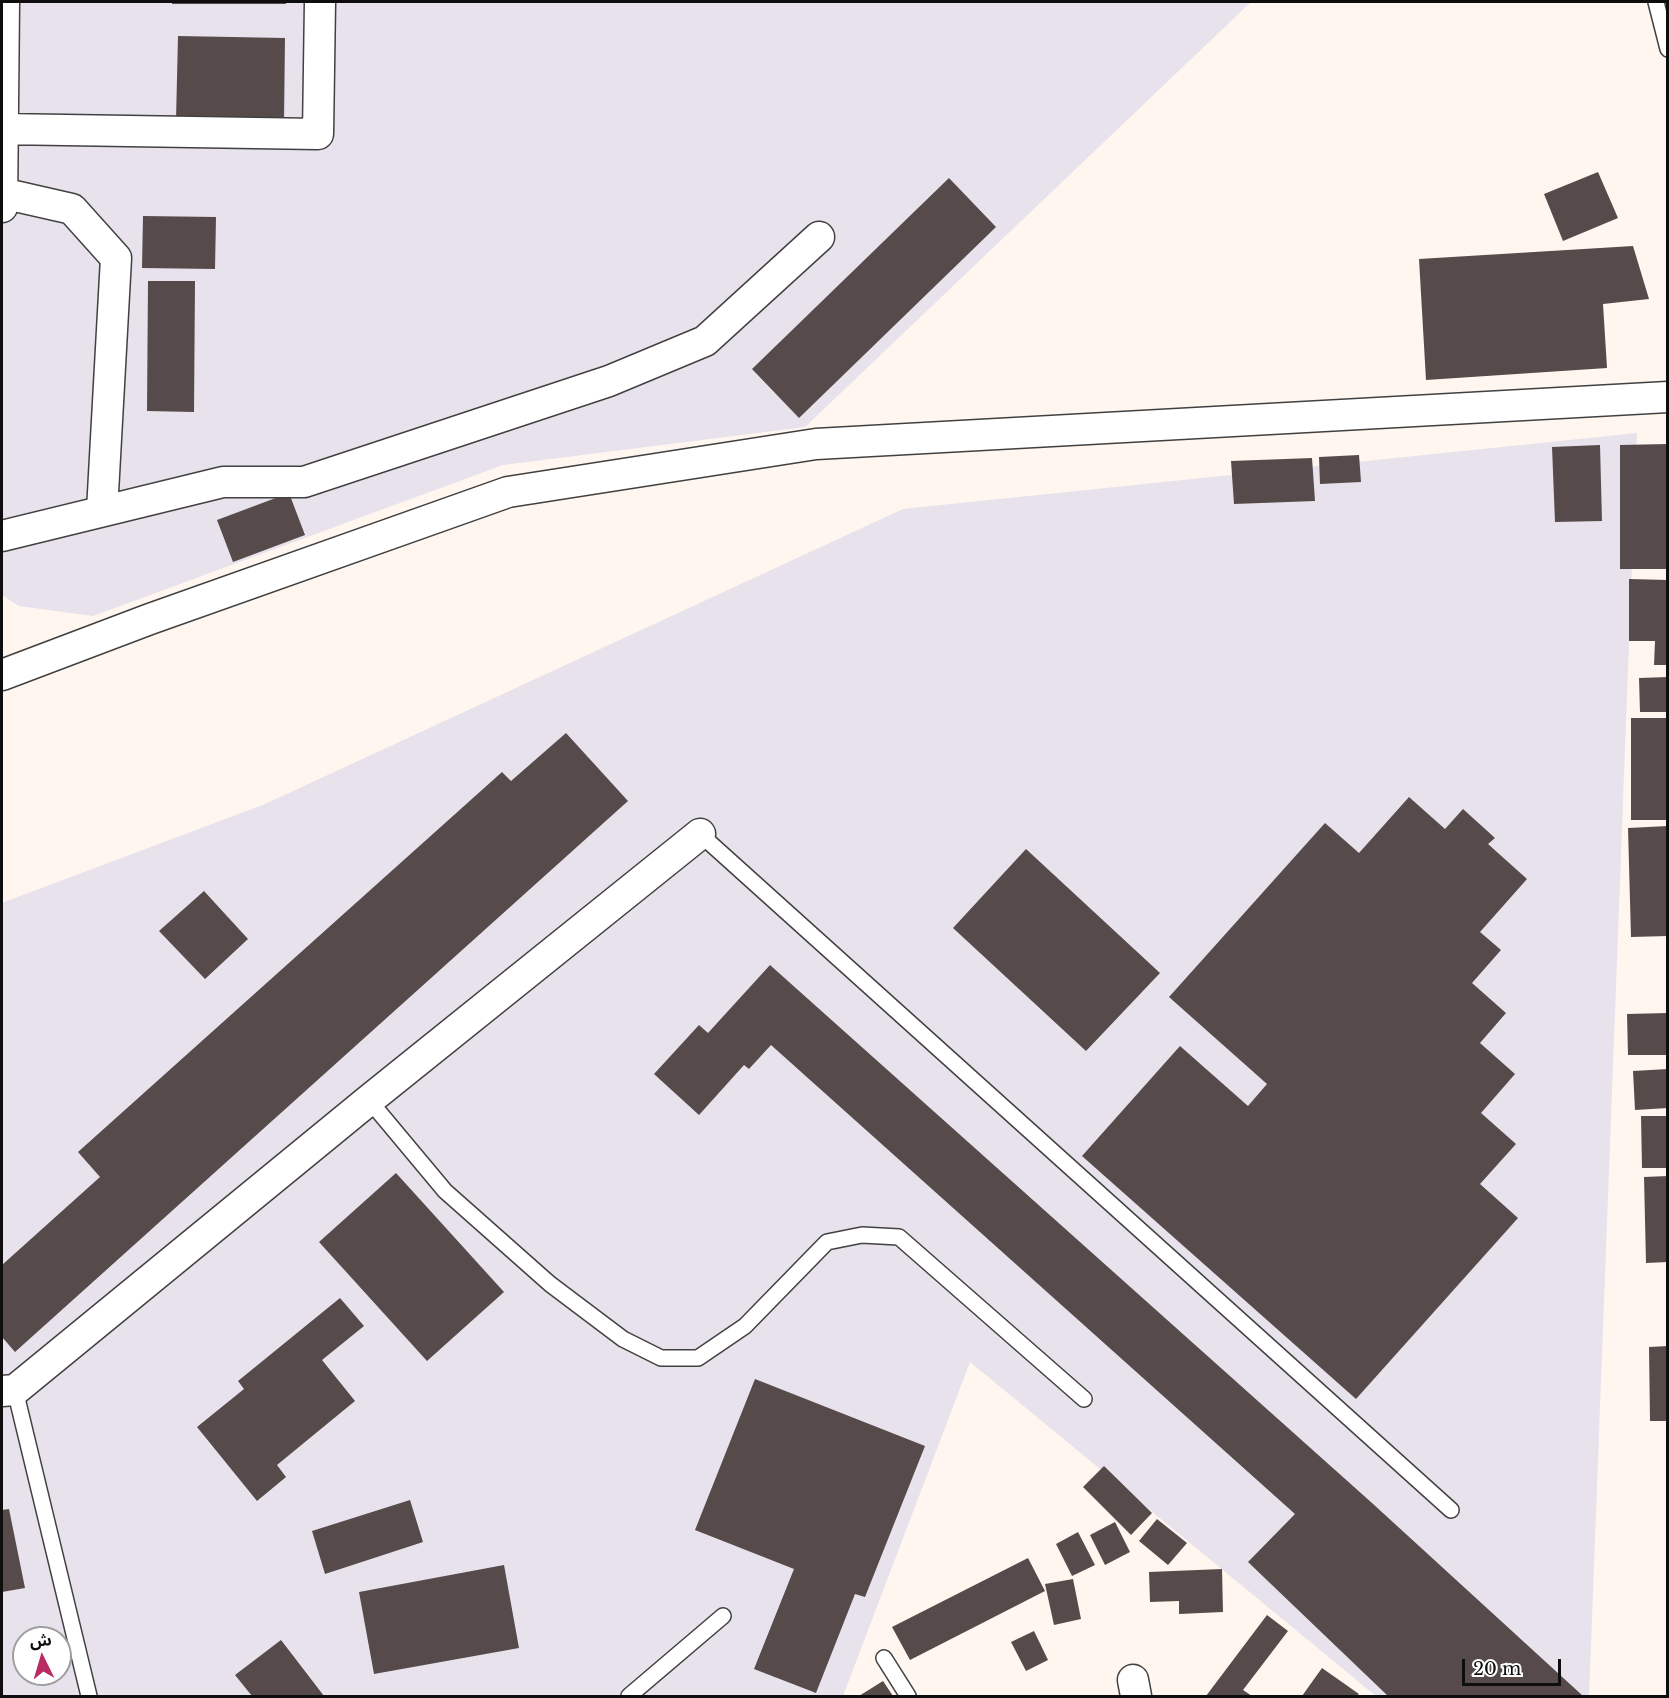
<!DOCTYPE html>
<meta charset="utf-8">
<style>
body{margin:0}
#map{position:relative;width:1669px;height:1698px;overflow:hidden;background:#fef6ef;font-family:"Libre Baskerville","Noto Sans Arabic",serif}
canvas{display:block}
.frame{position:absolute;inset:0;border:3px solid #0e0e0e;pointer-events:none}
.north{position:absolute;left:12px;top:1626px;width:60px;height:60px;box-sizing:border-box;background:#fff;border:2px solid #9f9f9f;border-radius:50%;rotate:355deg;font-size:16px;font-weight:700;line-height:24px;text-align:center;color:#0e0e0e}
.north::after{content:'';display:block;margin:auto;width:21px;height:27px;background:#b82b63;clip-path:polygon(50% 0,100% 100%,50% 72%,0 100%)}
.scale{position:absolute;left:1462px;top:1659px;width:99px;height:27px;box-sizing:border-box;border:3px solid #0e0e0e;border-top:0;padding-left:8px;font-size:18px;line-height:21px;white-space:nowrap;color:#0e0e0e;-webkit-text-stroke:4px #fff;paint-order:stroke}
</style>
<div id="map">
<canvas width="1669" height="1698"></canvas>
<div class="frame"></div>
<div class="north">ش</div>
<div class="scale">20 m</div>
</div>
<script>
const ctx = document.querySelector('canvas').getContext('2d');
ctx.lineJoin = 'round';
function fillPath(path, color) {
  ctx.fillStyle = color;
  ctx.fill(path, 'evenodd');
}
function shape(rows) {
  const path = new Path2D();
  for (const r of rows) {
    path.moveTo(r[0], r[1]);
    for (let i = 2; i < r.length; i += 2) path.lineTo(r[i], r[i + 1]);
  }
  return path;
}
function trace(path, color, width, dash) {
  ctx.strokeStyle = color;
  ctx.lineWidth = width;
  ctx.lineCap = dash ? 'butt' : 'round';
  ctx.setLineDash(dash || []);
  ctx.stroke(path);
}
const industrial = shape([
 [2,2,1251,2,805,427,503,465,93,616,19,606,2,595],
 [1637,433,1589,1696,1376,1696,970,1362,843,1696,2,1696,2,903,265,804,903,509],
 [24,1638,60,1638,60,1674,24,1674]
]);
const building = shape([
 [172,2,286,2,286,4,172,4],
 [178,36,285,38,284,121,176,120],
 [1598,172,1618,218,1563,241,1544,194],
 [949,178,996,227,799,418,752,369],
 [143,216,216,217,215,269,142,268],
 [1633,246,1649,299,1603,304,1607,368,1426,380,1419,259],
 [148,281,195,281,194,412,147,411],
 [1668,444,1668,569,1620,569,1620,445],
 [1600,445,1602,521,1555,522,1552,447],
 [1359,455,1361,482,1320,484,1319,457],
 [1312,458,1315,501,1234,504,1231,461],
 [289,493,305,535,233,562,217,520],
 [1629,579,1668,580,1668,665,1654,665,1655,641,1629,641],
 [1668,677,1668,712,1640,712,1639,678],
 [1631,718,1668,718,1668,820,1631,820],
 [566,733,628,801,15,1352,2,1337,2,1265,100,1177,78,1152,502,772,511,781],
 [1409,797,1445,829,1463,809,1495,838,1488,844,1527,879,1480,932,1501,950,1472,983,1506,1013,1480,1043,1515,1074,1481,1113,1516,1144,1480,1184,1518,1218,1356,1399,1082,1156,1180,1046,1248,1106,1267,1084,1169,997,1325,823,1359,853],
 [1668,826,1668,936,1631,937,1628,828],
 [1026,849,1160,973,1086,1051,953,928],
 [204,891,248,939,205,979,159,931],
 [770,965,1372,1503,1583,1696,1388,1696,1248,1562,1295,1514,771,1045,749,1069,744,1065,699,1115,654,1074,699,1025,708,1033],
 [1668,1013,1668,1055,1628,1055,1627,1014],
 [1668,1069,1668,1108,1635,1110,1633,1071],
 [1641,1116,1668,1116,1668,1168,1642,1168],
 [396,1173,504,1292,427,1361,319,1242],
 [1668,1176,1668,1262,1646,1263,1644,1177],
 [340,1298,364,1326,322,1360,355,1401,277,1465,286,1477,257,1501,197,1427,244,1389,238,1381],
 [1668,1346,1668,1421,1650,1421,1649,1347],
 [755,1379,925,1446,865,1597,855,1594,816,1693,754,1669,794,1569,695,1530],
 [1104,1466,1152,1513,1131,1535,1083,1487],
 [410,1500,423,1542,325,1574,312,1531],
 [9,1509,25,1588,2,1592,2,1510],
 [1157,1519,1187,1543,1168,1565,1139,1541],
 [1115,1522,1130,1552,1105,1565,1090,1535],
 [1078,1532,1095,1565,1072,1576,1056,1544],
 [1028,1558,1045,1591,910,1660,892,1627],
 [504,1565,519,1648,374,1674,359,1592],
 [1222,1569,1223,1612,1179,1614,1179,1601,1150,1602,1149,1572],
 [1073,1579,1081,1619,1054,1625,1045,1584],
 [1267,1615,1288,1631,1243,1690,1252,1696,1206,1696],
 [1034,1631,1048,1660,1026,1671,1011,1642],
 [281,1640,324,1696,252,1696,235,1675],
 [1322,1668,1359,1694,1357,1696,1302,1696],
 [883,1681,893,1696,859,1696]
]);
const service = shape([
 [1656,2,1668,49],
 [700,834,1451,1510],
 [369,1100,445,1191,550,1284,623,1339,661,1358,698,1358,745,1326,827,1242,862,1235,899,1237,1084,1399],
 [15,1390,89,1696],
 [884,1658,908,1696],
 [629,1696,723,1616]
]);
const minor = shape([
 [2,129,318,134,320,2],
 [2,193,72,209,116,258,102,511],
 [2,207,4,2],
 [2,536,223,482,304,482,609,381,705,341,819,237],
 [2,675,150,619,508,492,816,444,1668,397],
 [2,1391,15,1390,369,1100,700,834],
 [1133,1680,1136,1696]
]);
fillPath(industrial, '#e7e2ec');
fillPath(building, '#564b4a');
trace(service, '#414141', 18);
trace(minor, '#414141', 33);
trace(service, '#fff', 15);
trace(minor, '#fff', 30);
</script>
